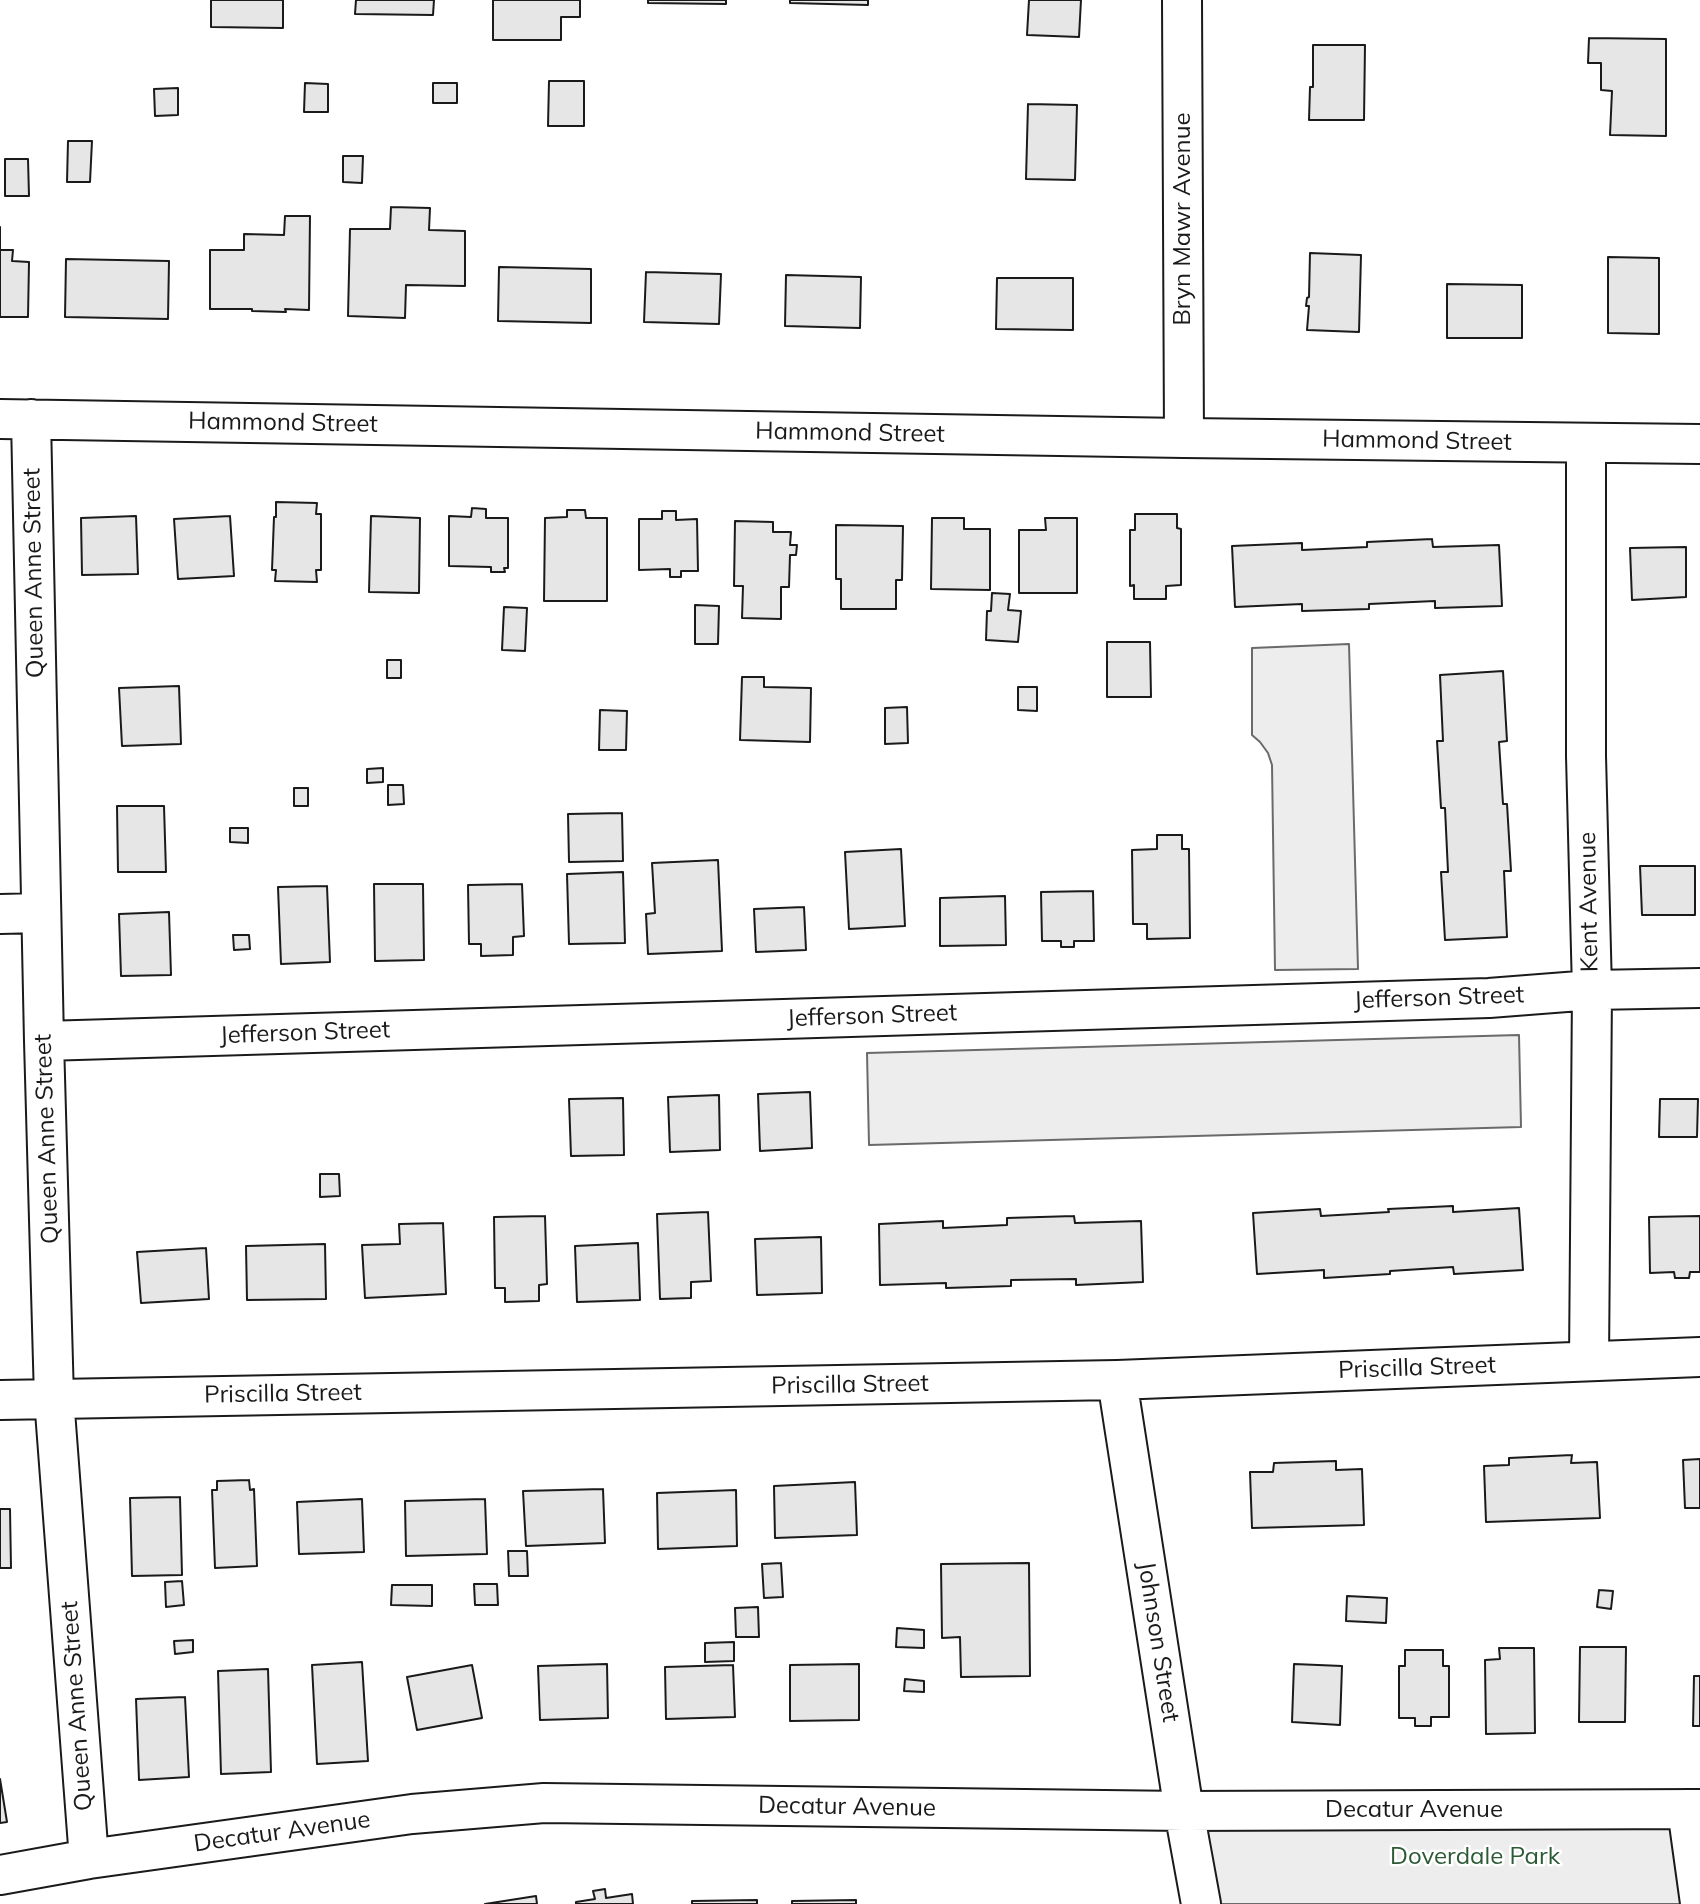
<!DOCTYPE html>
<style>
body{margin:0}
canvas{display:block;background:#fff}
</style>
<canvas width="1700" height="1904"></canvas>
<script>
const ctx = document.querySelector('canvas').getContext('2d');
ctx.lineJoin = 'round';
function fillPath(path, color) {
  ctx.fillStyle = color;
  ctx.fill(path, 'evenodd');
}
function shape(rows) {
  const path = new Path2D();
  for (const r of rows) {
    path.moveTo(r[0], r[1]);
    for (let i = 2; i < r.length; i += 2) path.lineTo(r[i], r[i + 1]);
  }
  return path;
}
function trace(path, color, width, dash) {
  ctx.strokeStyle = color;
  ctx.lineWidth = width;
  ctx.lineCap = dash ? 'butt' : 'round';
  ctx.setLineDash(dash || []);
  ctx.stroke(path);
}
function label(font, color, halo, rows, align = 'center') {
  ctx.font = font + ' Mulish,sans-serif';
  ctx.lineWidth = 5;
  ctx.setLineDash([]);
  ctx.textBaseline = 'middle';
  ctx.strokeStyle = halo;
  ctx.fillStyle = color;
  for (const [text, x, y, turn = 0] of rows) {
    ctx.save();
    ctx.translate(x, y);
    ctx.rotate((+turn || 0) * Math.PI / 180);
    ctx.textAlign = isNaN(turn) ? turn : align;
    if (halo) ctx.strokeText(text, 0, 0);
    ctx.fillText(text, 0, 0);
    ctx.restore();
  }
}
const built = shape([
 [1349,644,1358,969,1275,970,1272,765,1268,753,1260,742,1252,735,1252,648,1349,644],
 [1519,1035,1521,1127,869,1145,867,1053,1519,1035],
 [1687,1809,1700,1904,1200,1904,1184,1811,1687,1809]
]);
const building = shape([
 [211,0,283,0,283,28,211,27,211,0],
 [356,0,434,0,433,15,355,14,356,0],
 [493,0,580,0,580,17,561,17,561,40,493,40,493,0],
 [648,0,726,0,726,4,648,3,648,0],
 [790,0,868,0,868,5,790,3,790,0],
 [1029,0,1081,0,1079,37,1027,35,1029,0],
 [1589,38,1666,39,1666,136,1610,135,1612,91,1601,90,1601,63,1588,63,1589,38],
 [1313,45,1365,45,1364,120,1309,120,1310,87,1313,87,1313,45],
 [549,81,584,81,584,126,548,126,549,81],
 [305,83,328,84,328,112,304,112,305,83],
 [433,83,457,83,457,103,433,103,433,83],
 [178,88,178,115,155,116,154,89,178,88],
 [1028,104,1077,105,1075,180,1026,179,1028,104],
 [68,141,92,141,90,182,67,182,68,141],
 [343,156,363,156,362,183,343,182,343,156],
 [5,159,28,159,29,196,5,196,5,159],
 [391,207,430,208,429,230,465,231,465,286,406,285,405,318,348,316,350,229,390,229,391,207],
 [285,216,310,216,309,310,285,309,286,312,252,311,252,309,210,309,210,250,244,250,244,234,284,235,285,216],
 [0,227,0,250,13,250,12,261,29,262,28,317,0,317,0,227],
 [1310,253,1361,255,1359,332,1307,330,1309,306,1306,306,1307,298,1309,297,1310,253],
 [1608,257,1659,258,1659,334,1608,333,1608,257],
 [66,259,169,261,168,319,65,317,66,259],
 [499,267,591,269,591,323,498,321,499,267],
 [646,272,721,274,719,324,644,322,646,272],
 [786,275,861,277,860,328,785,326,786,275],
 [997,278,1073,278,1073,330,996,329,997,278],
 [1447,284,1522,285,1522,338,1447,338,1447,284],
 [276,502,317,503,316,514,321,514,321,570,316,570,317,582,275,581,276,570,272,570,274,517,276,517,276,502],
 [472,508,486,509,486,518,508,518,508,568,504,568,505,572,491,572,491,567,449,566,449,516,471,517,472,508],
 [567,510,585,510,586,518,607,518,607,601,544,601,545,518,567,517,567,510],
 [662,511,676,511,676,520,697,519,698,571,681,571,681,577,670,577,670,569,639,570,639,519,662,519,662,511],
 [1135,514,1177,514,1177,528,1181,529,1181,585,1166,586,1166,599,1134,599,1134,585,1130,586,1130,530,1135,530,1135,514],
 [136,516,138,574,82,575,81,518,136,516],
 [230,516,234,576,178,579,174,519,230,516],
 [371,516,420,518,419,593,369,592,371,516],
 [932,518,964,518,964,529,990,529,990,590,931,589,932,518],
 [1045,518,1077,518,1077,593,1019,593,1019,530,1046,530,1045,518],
 [735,521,773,522,773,532,791,532,790,545,797,545,796,555,790,555,789,587,781,587,781,619,742,618,743,586,734,586,735,521],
 [836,525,903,526,902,580,896,580,896,609,841,609,841,579,836,579,836,525],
 [1432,539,1433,547,1499,545,1502,606,1435,608,1435,601,1369,604,1369,609,1302,611,1302,604,1235,607,1232,546,1302,543,1302,550,1367,547,1367,542,1432,539],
 [1686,547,1686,597,1632,600,1630,548,1686,547],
 [992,593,1010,594,1008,610,1021,611,1018,642,986,640,987,611,991,611,992,593],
 [695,605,719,606,718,644,695,644,695,605],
 [504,607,527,608,525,651,502,650,504,607],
 [1107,642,1150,642,1151,697,1107,697,1107,642],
 [387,660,401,660,401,678,387,678,387,660],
 [1503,671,1507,741,1499,742,1503,804,1507,804,1511,871,1504,871,1507,937,1445,940,1441,872,1448,872,1445,808,1441,808,1437,741,1443,741,1440,675,1503,671],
 [742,677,764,677,764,687,811,688,810,742,740,740,742,677],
 [179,686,181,744,122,746,119,688,179,686],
 [1018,687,1037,687,1037,711,1018,710,1018,687],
 [907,707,908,743,885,744,885,708,907,707],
 [600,710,627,711,626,750,599,750,600,710],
 [383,768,383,782,367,783,367,769,383,768],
 [388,785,403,785,404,804,388,805,388,785],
 [294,788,308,788,308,806,294,806,294,788],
 [117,806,164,806,166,872,118,872,117,806],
 [622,813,623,861,569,862,568,814,622,813],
 [230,828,248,828,248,843,230,842,230,828],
 [1157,835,1182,835,1182,849,1189,849,1190,938,1147,939,1147,924,1133,924,1132,850,1157,849,1157,835],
 [901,849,905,926,849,929,845,852,901,849],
 [718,860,722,951,648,954,646,914,655,913,652,863,718,860],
 [1640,866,1695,866,1695,915,1642,915,1640,866],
 [623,872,625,943,569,944,567,874,623,872],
 [374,884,423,884,424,960,375,961,374,884],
 [522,884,524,936,513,937,513,955,481,956,481,944,469,944,468,885,522,884],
 [327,886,330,962,281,964,278,887,327,886],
 [1093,891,1094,941,1074,941,1074,947,1061,947,1061,941,1042,941,1041,892,1093,891],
 [1005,896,1006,945,940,946,940,898,1005,896],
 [804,907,806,950,756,952,754,909,804,907],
 [169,912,171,975,121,976,119,914,169,912],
 [233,935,249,935,250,949,234,950,233,935],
 [810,1092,812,1148,760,1151,758,1094,810,1092],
 [719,1095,720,1150,670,1152,668,1097,719,1095],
 [623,1098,624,1155,571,1156,569,1099,623,1098],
 [1660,1099,1698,1099,1697,1137,1659,1137,1660,1099],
 [320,1174,339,1174,340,1196,320,1197,320,1174],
 [1453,1206,1453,1212,1519,1208,1523,1270,1454,1274,1453,1267,1390,1271,1390,1274,1324,1278,1324,1270,1257,1274,1253,1213,1320,1209,1321,1216,1389,1212,1388,1209,1453,1206],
 [708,1212,711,1281,691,1282,691,1298,660,1299,657,1214,708,1212],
 [545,1216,547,1284,539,1285,539,1301,505,1302,505,1288,495,1288,494,1217,545,1216],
 [1074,1216,1075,1223,1141,1221,1143,1282,1076,1285,1076,1279,1011,1280,1011,1286,946,1288,946,1283,880,1285,879,1224,943,1221,943,1228,1007,1225,1007,1218,1074,1216],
 [1700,1216,1700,1272,1690,1272,1689,1278,1675,1278,1674,1272,1650,1273,1649,1217,1700,1216],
 [443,1223,446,1294,365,1298,362,1245,400,1244,399,1224,443,1223],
 [821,1237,822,1293,757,1295,755,1239,821,1237],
 [638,1243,640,1300,577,1302,575,1246,638,1243],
 [325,1244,326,1299,247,1300,246,1246,325,1244],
 [206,1248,209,1299,141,1303,137,1252,206,1248],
 [1572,1455,1571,1463,1597,1462,1600,1518,1486,1522,1484,1466,1509,1465,1509,1458,1572,1455],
 [1700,1459,1700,1508,1685,1508,1683,1460,1700,1459],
 [1336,1461,1336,1470,1362,1469,1364,1525,1252,1528,1250,1472,1273,1472,1274,1463,1336,1461],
 [249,1480,250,1490,254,1489,257,1566,215,1568,212,1490,217,1490,217,1481,249,1480],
 [855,1482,857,1535,775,1538,774,1486,855,1482],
 [603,1489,605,1543,526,1546,523,1491,603,1489],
 [736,1490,737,1546,658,1549,657,1493,736,1490],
 [180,1497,182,1575,132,1576,130,1498,180,1497],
 [362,1499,364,1552,299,1554,297,1502,362,1499],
 [485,1499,487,1554,406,1556,405,1501,485,1499],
 [0,1509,10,1509,11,1568,0,1568,0,1509],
 [508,1551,527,1551,528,1576,509,1576,508,1551],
 [781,1563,783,1597,764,1598,762,1564,781,1563],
 [1029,1563,1030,1676,961,1677,960,1637,942,1638,941,1564,1029,1563],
 [182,1581,184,1605,166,1607,165,1582,182,1581],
 [474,1584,497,1584,498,1605,475,1605,474,1584],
 [392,1585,432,1585,432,1606,391,1605,392,1585],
 [1599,1590,1613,1591,1611,1609,1597,1607,1599,1590],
 [1347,1596,1387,1598,1386,1623,1346,1621,1347,1596],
 [758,1607,759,1637,736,1637,735,1608,758,1607],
 [897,1628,924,1630,924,1648,896,1647,897,1628],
 [193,1640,193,1652,175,1654,174,1641,193,1640],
 [734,1642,734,1661,705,1662,705,1643,734,1642],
 [1580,1647,1626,1647,1625,1722,1579,1722,1580,1647],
 [1499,1648,1534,1648,1535,1733,1486,1734,1485,1660,1500,1659,1499,1648],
 [1405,1650,1443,1650,1443,1666,1449,1666,1449,1717,1431,1717,1431,1726,1415,1726,1415,1718,1399,1718,1399,1666,1405,1666,1405,1650],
 [362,1662,368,1761,317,1764,312,1665,362,1662],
 [607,1664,608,1718,540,1720,538,1666,607,1664],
 [859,1664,859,1720,790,1721,790,1665,859,1664],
 [1294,1664,1342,1666,1340,1725,1292,1722,1294,1664],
 [472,1665,482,1718,417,1730,407,1677,472,1665],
 [733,1665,735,1717,666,1719,665,1667,733,1665],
 [268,1669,271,1772,221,1774,218,1671,268,1669],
 [1694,1676,1700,1676,1700,1726,1693,1726,1694,1676],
 [905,1679,924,1681,924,1692,904,1691,905,1679],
 [185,1697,189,1777,139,1780,136,1699,185,1697],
 [0,1779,7,1822,0,1823,0,1779],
 [605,1889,606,1898,632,1894,633,1904,576,1904,576,1902,595,1899,593,1891,605,1889],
 [536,1896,537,1904,485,1904,536,1896],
 [757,1900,757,1904,692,1904,692,1901,757,1900],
 [856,1900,856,1904,792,1904,792,1901,856,1900]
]);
const minor = shape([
 [1182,0,1184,438],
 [0,419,1184,438,1700,444],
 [31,419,44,1041,54,1398,89,1859],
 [1586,443,1586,756,1592,990,1589,1361],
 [0,914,41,913],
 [44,1041,1489,998,1592,990,1700,988],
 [1117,1380,1184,1811,1201,1904],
 [0,1400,1117,1380,1700,1357],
 [1687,1809,1700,1903],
 [0,1875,89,1859,412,1814,544,1803,1184,1811,1700,1809]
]);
const streetNames = [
 ["Bryn Mawr Avenue",1183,219,-90],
 ["Hammond Street",283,423,1],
 ["Hammond Street",850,433,1],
 ["Hammond Street",1417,441,1],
 ["Queen Anne Street",34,573,-91],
 ["Kent Avenue",1589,902,-91],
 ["Jefferson Street",1439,998,-2],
 ["Jefferson Street",872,1016,-2],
 ["Jefferson Street",305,1033,-2],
 ["Queen Anne Street",47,1139,-92],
 ["Priscilla Street",1417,1368,-2],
 ["Priscilla Street",850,1385,-1],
 ["Priscilla Street",283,1394,-1],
 ["Johnson Street",1158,1642,81],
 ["Queen Anne Street",77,1706,-94],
 ["Decatur Avenue",847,1807,1],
 ["Decatur Avenue",1414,1810],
 ["Decatur Avenue",282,1832,-8]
];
const parkNames = [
 ["Doverdale Park",1475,1857]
];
fillPath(built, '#ededed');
trace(built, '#6a6a6a', 2);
fillPath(building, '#e6e6e6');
trace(building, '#1a1a1a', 2);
trace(minor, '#1a1a1a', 42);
trace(minor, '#fff', 38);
label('24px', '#1a1a1a', '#fff', streetNames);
label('24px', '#2b5a34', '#fff', parkNames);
</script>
